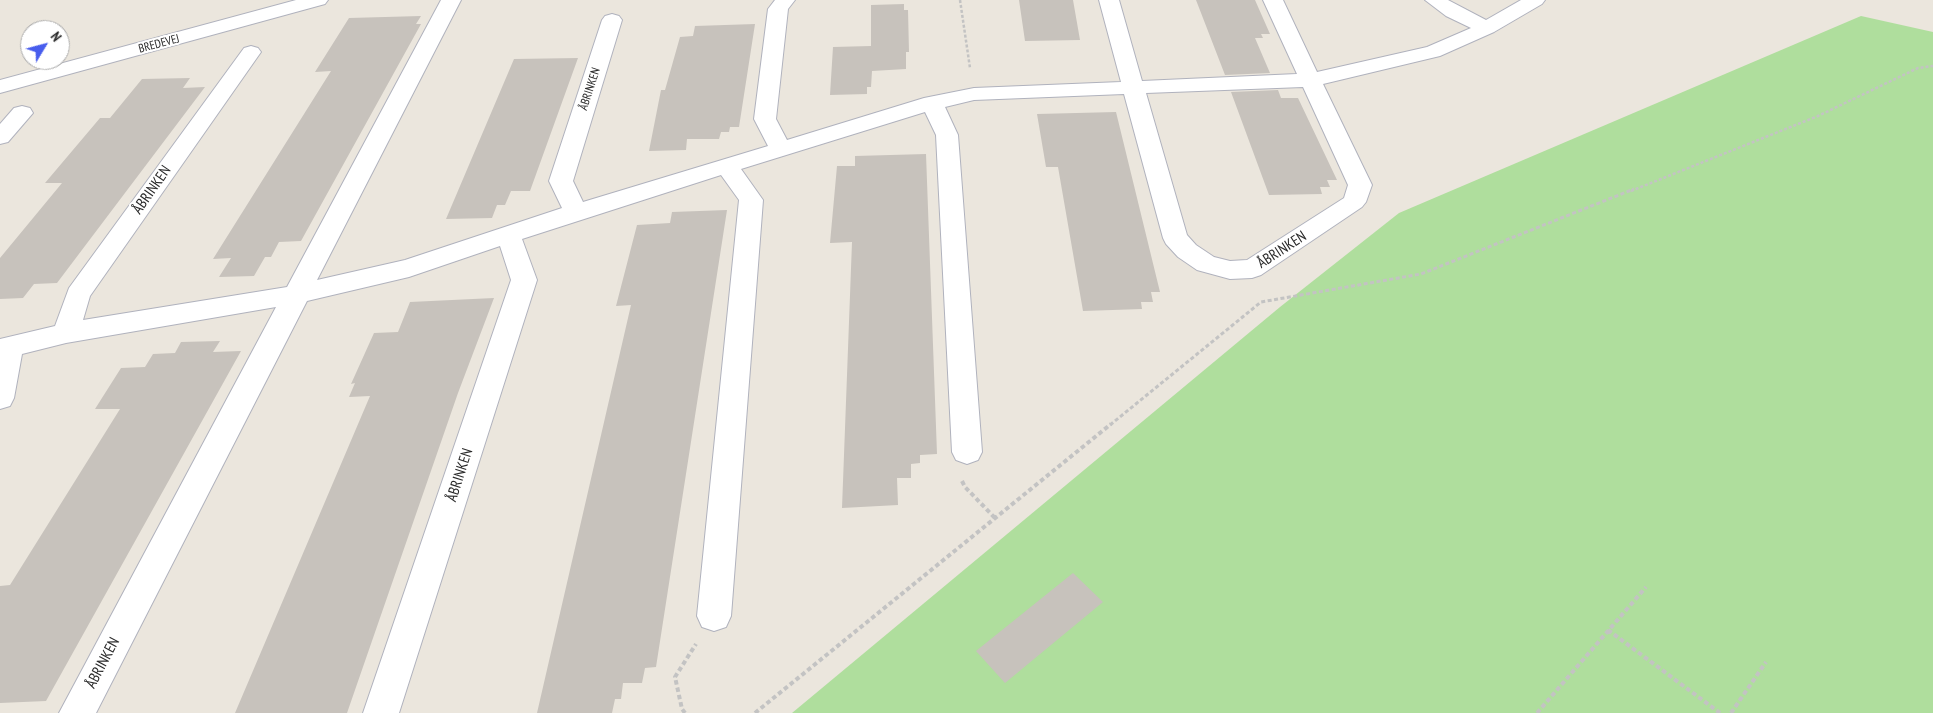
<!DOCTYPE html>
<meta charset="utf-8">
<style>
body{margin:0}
#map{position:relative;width:1933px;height:713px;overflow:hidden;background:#ebe6dd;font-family:"PT Sans Narrow",sans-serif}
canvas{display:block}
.north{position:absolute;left:20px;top:20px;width:50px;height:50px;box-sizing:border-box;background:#fff;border:1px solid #aaa;border-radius:50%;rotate:53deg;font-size:14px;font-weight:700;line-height:20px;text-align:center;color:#2a2a2a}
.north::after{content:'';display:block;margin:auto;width:18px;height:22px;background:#485ded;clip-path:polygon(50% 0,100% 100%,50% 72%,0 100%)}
</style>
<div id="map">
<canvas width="1933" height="713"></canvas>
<div class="north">N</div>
</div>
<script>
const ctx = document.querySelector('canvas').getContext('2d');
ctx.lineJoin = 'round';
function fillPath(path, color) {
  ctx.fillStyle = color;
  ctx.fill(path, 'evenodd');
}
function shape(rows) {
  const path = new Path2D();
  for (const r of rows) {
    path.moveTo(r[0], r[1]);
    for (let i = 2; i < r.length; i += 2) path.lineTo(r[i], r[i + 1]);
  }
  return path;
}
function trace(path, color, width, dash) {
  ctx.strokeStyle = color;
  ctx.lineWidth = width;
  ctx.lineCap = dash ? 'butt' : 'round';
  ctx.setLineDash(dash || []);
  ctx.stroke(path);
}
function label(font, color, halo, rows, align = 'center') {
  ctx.font = font + ' "PT Sans Narrow",sans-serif';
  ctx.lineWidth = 4;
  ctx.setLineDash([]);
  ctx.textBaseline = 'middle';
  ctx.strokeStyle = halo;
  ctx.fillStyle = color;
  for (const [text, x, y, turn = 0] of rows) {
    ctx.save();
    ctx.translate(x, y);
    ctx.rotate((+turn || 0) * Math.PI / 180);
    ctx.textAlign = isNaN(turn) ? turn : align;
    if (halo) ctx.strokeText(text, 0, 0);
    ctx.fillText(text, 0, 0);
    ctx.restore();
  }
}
const green = shape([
 [1861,16,1933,32,1933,713,792,713,1280,307,1399,213]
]);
const building = shape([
 [1019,0,1073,0,1080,40,1025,41],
 [1196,0,1255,0,1270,34,1261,34,1263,38,1255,38,1270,73,1225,75],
 [904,4,904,10,908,10,909,52,906,52,906,69,872,71,871,87,867,87,867,94,830,95,833,47,871,46,871,5],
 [421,16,416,24,421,24,301,241,279,242,271,257,265,257,254,276,219,277,231,258,213,259,331,71,315,72,349,18],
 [755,24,739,127,730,127,729,132,721,132,719,139,687,139,686,150,649,151,661,90,665,90,680,37,693,36,695,26],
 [578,58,530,191,511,191,505,205,497,205,492,218,446,219,514,59],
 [190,78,183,88,205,87,57,283,34,284,23,298,0,299,0,258,62,183,45,183,100,118,110,118,142,79],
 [1278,90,1281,98,1298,98,1337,180,1327,180,1330,187,1320,187,1322,194,1269,195,1231,92],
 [1116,112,1160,292,1151,292,1153,302,1141,302,1142,309,1083,311,1058,167,1046,167,1037,114],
 [926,154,937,454,920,455,920,463,911,464,911,478,897,478,898,505,842,508,852,242,830,243,837,166,855,166,855,156],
 [727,210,656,667,645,668,642,683,623,683,621,699,615,699,612,713,537,713,631,305,616,306,637,225,670,223,672,212],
 [494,298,458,393,347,713,235,713,370,396,349,397,355,383,351,384,374,333,398,332,410,302],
 [220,341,213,352,241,351,46,701,0,703,0,586,10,585,120,409,95,409,121,368,145,367,153,354,175,353,181,342],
 [1073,573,1103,602,1005,683,976,651]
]);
const pathFar2 = shape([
 [960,0,970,68],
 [1631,191,1818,116,1918,68,1933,66]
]);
const pathFar1 = shape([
 [1110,425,1261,302,1421,274,1634,189]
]);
const path = shape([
 [962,481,965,487,995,518],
 [1608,630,1720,713],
 [685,713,682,709,675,677,696,644],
 [755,713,1111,424],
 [1537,713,1646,587],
 [1731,713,1766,662]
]);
const street = shape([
 [296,0,328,0,325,4,0,93,0,80,296,0],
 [441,0,461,0,317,280,405,260,562,208,549,181,602,20,605,16,612,14,619,16,622,20,573,181,583,202,768,146,754,119,768,9,775,0,795,0,788,9,776,119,787,140,924,98,974,88,1121,82,1099,0,1119,0,1142,81,1297,74,1263,0,1283,0,1317,72,1427,47,1471,28,1446,16,1425,0,1448,0,1486,20,1521,0,1545,0,1542,4,1494,32,1440,56,1323,84,1372,185,1366,202,1362,207,1261,275,1252,278,1230,279,1197,270,1178,257,1166,244,1163,238,1124,94,974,100,945,107,958,135,982,452,978,460,967,464,956,460,952,452,936,135,925,112,741,169,763,200,731,616,726,627,714,631,702,627,697,616,739,200,721,175,522,239,537,280,399,713,363,713,511,280,500,246,409,277,307,301,96,713,59,713,276,307,66,343,22,354,14,398,10,406,0,409,0,339,55,326,69,288,244,48,251,46,258,48,261,52,90,296,83,320,287,287,441,0],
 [1303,87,1348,185,1344,198,1247,260,1230,261,1214,257,1196,245,1187,235,1146,93,1303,87],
 [22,106,30,108,33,113,8,142,0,144,0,124,14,108,22,106]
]);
const farStreetnames = [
 ["BREDEVEJ",159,44,-15],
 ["ÅBRINKEN",590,89,-72]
];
const streetNames = [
 ["ÅBRINKEN",152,190,-55],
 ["ÅBRINKEN",1282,250,-33],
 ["ÅBRINKEN",460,475,-72],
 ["ÅBRINKEN",103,663,-62]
];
fillPath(green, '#afde9d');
fillPath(building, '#c7c2bc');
trace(street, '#b0b2bd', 2);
trace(pathFar2, '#c3c3c3', 2.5, [3, 2]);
trace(pathFar1, '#c3c3c3', 3, [4, 2.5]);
trace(path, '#c3c3c3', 4, [4.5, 3]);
fillPath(street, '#fff');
label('12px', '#2a2a2a', '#fff', farStreetnames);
label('15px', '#2a2a2a', '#fff', streetNames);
</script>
